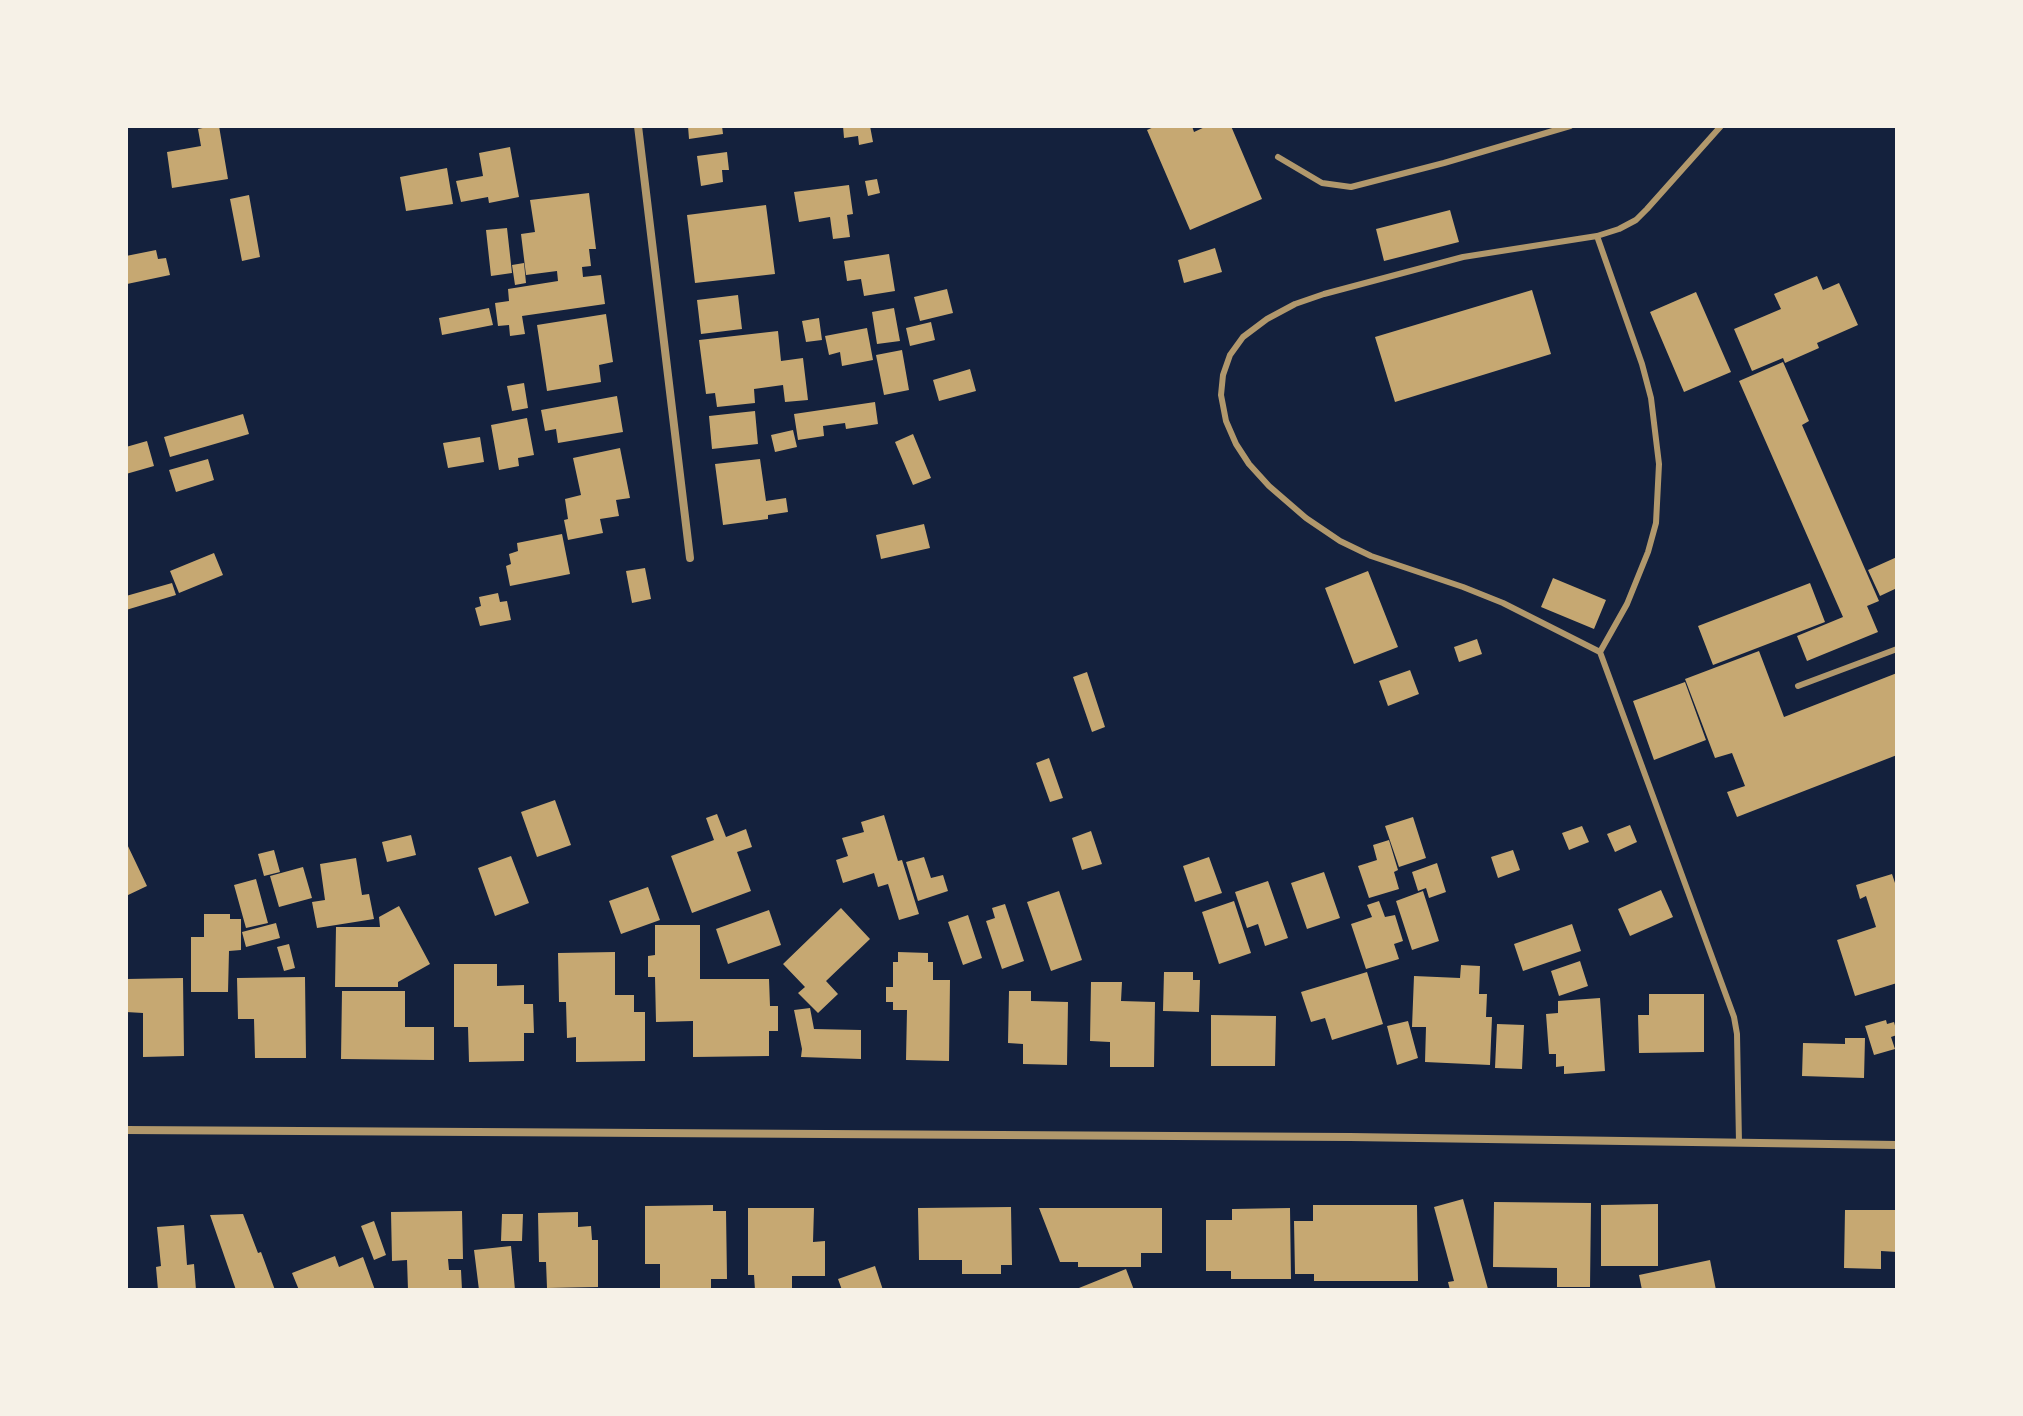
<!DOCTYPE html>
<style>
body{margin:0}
#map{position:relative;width:2023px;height:1416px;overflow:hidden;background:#14213d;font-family:Manrope,sans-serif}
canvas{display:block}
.frame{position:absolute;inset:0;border:128px solid #f6f1e7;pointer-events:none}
</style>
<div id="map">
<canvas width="2023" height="1416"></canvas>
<div class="frame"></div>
</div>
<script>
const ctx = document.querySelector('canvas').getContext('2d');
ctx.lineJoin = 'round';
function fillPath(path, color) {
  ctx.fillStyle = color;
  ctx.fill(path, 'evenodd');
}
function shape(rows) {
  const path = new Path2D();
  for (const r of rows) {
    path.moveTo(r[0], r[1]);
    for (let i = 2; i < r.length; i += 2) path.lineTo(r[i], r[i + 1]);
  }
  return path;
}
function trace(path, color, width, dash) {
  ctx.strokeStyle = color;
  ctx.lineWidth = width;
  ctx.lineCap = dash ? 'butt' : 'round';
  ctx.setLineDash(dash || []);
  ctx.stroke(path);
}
const building = shape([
 [212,126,219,126,228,179,172,188,167,152,201,146,198,129],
 [688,126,722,126,723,134,689,139],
 [843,126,870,126,873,142,859,145,858,136,844,138],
 [1156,126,1192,126,1194,132,1207,126,1231,126,1262,199,1190,230,1147,130],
 [510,147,519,197,489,203,488,197,461,202,456,181,483,176,479,153],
 [727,152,729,170,722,170,723,182,701,186,697,156],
 [447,168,453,204,406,211,400,177],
 [877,179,880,193,868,196,865,181],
 [849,185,853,214,847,215,850,237,833,239,830,217,799,222,794,192],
 [589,193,596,249,589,249,591,266,582,267,583,277,601,275,605,304,522,316,525,334,510,336,509,325,498,326,495,303,509,301,508,289,558,281,557,271,526,275,521,234,535,232,530,200],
 [249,195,260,257,242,261,230,199],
 [766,205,775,274,695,283,687,215],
 [1450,210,1459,242,1384,261,1376,229],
 [507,228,512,273,491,276,486,230],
 [1215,248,1222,272,1184,283,1178,260],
 [156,250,158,259,166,258,170,275,127,284,126,256],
 [889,254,895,291,864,296,861,279,847,281,844,261],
 [524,263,526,283,515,285,512,265],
 [1817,276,1823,290,1839,283,1858,325,1817,343,1819,348,1785,363,1783,358,1752,371,1734,329,1781,309,1774,294],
 [947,289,953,313,920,321,914,297],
 [1532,290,1551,354,1395,402,1375,337],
 [1696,292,1731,372,1684,392,1650,312],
 [738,295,742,329,701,334,697,300],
 [489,308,493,325,442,335,439,318],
 [894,308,900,341,877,344,872,312],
 [606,314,613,362,599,365,601,382,547,391,537,325],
 [819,318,822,340,806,342,802,321],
 [931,322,935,340,910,346,906,328],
 [867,328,873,360,842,366,840,352,829,355,825,336],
 [778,331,781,361,803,358,808,400,785,402,783,385,754,389,755,403,717,407,715,393,706,394,699,340],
 [902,350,909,390,884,395,876,355],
 [1783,362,1809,421,1802,425,1879,601,1867,606,1878,632,1807,661,1797,636,1843,617,1739,381],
 [970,369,976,391,939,401,933,380],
 [524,383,528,408,512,411,507,386],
 [617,396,623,432,558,443,556,429,545,431,541,410],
 [875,402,878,424,846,429,845,423,823,426,824,436,798,440,794,414],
 [755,411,758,444,712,449,709,416],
 [243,414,249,434,170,457,164,437],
 [527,418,534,455,518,458,519,466,499,470,491,425],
 [793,430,797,447,775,452,771,435],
 [913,434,931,478,913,485,895,442],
 [480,437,484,462,448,468,443,443],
 [147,441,154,466,126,474,126,447],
 [620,448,630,498,616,500,619,516,600,519,603,533,568,540,564,520,568,519,565,499,581,495,573,458],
 [208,459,214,480,176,492,169,470],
 [760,459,766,501,786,498,788,512,768,515,768,519,723,525,715,464],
 [924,524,930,548,881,559,876,535],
 [562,534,570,574,510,586,506,566,511,564,509,554,518,551,517,543],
 [214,553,223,575,179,593,170,571],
 [1897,557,1897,588,1880,596,1868,570],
 [645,568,651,599,632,603,626,571],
 [1368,571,1398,647,1354,664,1325,588],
 [1553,578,1606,600,1594,629,1541,607],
 [172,583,176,595,126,610,126,596],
 [1810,583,1825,622,1713,665,1698,626],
 [498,593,500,602,507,601,511,620,480,626,475,608,481,606,479,597],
 [1477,639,1482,654,1459,662,1454,647],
 [1759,651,1784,717,1897,673,1897,755,1737,817,1727,792,1745,786,1732,753,1715,758,1685,679],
 [1410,670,1419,694,1388,706,1379,681],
 [1087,672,1105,727,1092,732,1073,677],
 [1685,682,1706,740,1654,760,1633,701],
 [1049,758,1063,798,1050,802,1036,763],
 [555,800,571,845,537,857,521,812],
 [717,814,726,837,746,829,752,847,737,852,751,891,692,913,671,856,714,840,706,818],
 [884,815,898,861,902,860,919,914,899,920,888,884,878,887,874,873,843,883,836,860,848,856,842,838,864,832,861,822],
 [1413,817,1426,858,1399,867,1385,826],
 [1630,825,1637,842,1615,852,1607,834],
 [1582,826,1589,842,1569,850,1562,833],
 [1091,831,1102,864,1082,870,1072,838],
 [411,835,416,855,387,862,382,842],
 [1389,840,1398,870,1394,872,1399,889,1369,898,1358,866,1377,860,1373,845],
 [126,842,147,886,126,896],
 [274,850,280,872,264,876,258,854],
 [1513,850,1520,870,1498,878,1491,857],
 [511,856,529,903,495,916,478,868],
 [924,857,931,878,943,875,948,891,918,901,906,862],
 [1209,857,1222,893,1195,902,1183,866],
 [356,858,362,895,369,894,374,919,317,928,312,902,325,900,320,864],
 [1437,863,1446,892,1429,898,1426,888,1418,891,1412,872],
 [303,867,312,898,279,907,270,876],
 [1324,872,1340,918,1307,929,1291,883],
 [1892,874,1897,889,1897,983,1855,996,1837,940,1876,927,1866,896,1860,899,1856,885],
 [256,879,268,923,246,928,234,885],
 [1268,881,1288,938,1265,946,1258,924,1247,928,1235,892],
 [648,887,660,920,621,934,609,901],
 [1661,890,1673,917,1630,936,1618,909],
 [1059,891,1082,960,1051,971,1027,902],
 [1423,891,1439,941,1412,950,1396,901],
 [1234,901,1251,953,1219,964,1202,912],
 [1379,901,1385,917,1395,915,1403,941,1394,944,1399,959,1366,969,1351,924,1372,917,1367,905],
 [1005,904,1024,961,1002,969,986,921,995,918,992,908],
 [399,906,430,964,398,982,398,987,335,987,336,927,380,927,379,917],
 [841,908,870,939,826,981,838,994,818,1013,798,993,805,987,783,964],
 [769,910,781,945,728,964,716,929],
 [204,914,230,914,230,919,241,919,241,950,229,951,228,992,191,992,191,937,204,937],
 [968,915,982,958,963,965,948,922],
 [276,923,280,938,246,947,242,932],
 [1572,924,1581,951,1523,971,1514,944],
 [655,925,700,925,700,979,769,979,770,1006,778,1006,778,1031,769,1031,769,1056,693,1057,693,1021,656,1022,655,977,648,977,648,956,655,955],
 [289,944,295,968,284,971,277,947],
 [615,952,615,995,634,995,634,1012,645,1012,645,1061,576,1062,576,1037,567,1038,566,1002,559,1002,558,953],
 [898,952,928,953,928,962,933,962,933,980,950,980,949,1061,906,1060,907,1010,893,1010,893,1002,886,1002,886,987,893,987,893,962,898,962],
 [1580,961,1588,986,1559,996,1551,971],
 [454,964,497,964,497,986,524,985,524,1004,533,1004,534,1033,524,1033,524,1061,469,1062,468,1027,454,1027],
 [1461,965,1480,966,1479,994,1487,994,1486,1017,1492,1017,1490,1065,1425,1062,1426,1027,1412,1027,1414,976,1460,978],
 [1164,972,1193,972,1193,980,1200,980,1199,1012,1163,1011],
 [1367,972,1383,1024,1332,1040,1325,1018,1311,1022,1301,992],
 [305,977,306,1058,255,1058,254,1019,238,1019,237,978],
 [183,978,184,1056,143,1057,143,1013,126,1012,126,979],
 [1091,982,1122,982,1121,1001,1155,1002,1154,1067,1110,1067,1110,1042,1090,1041],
 [342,991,405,991,405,1027,434,1027,434,1060,341,1059],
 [1009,991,1031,991,1031,1001,1068,1002,1067,1065,1023,1064,1023,1044,1008,1043],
 [1649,994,1704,994,1704,1052,1639,1053,1638,1015,1649,1015],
 [1600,998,1605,1071,1564,1074,1564,1066,1556,1067,1556,1054,1549,1054,1546,1014,1558,1013,1558,1001],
 [810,1008,814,1029,861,1030,861,1059,801,1057,802,1049,794,1010],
 [1211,1015,1276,1016,1275,1066,1211,1066],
 [1886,1020,1887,1024,1894,1022,1897,1033,1897,1035,1891,1037,1895,1049,1874,1055,1865,1026],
 [1408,1021,1418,1058,1397,1065,1387,1026],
 [1497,1024,1524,1025,1522,1069,1495,1068],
 [1845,1038,1865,1038,1864,1078,1802,1076,1803,1043,1845,1044],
 [1463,1199,1488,1289,1485,1290,1450,1290,1448,1282,1454,1281,1434,1207],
 [1494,1202,1591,1203,1590,1287,1557,1287,1557,1268,1493,1267],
 [1658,1204,1658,1266,1601,1266,1601,1205],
 [713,1205,713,1211,726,1211,727,1279,711,1279,711,1290,660,1290,660,1264,645,1264,645,1206],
 [1313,1205,1417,1205,1418,1281,1314,1281,1314,1274,1295,1274,1294,1221,1313,1221],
 [1011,1207,1012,1265,1001,1265,1001,1274,962,1274,962,1260,919,1260,918,1208],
 [748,1208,814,1208,813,1242,825,1241,825,1276,792,1276,792,1290,755,1290,754,1275,748,1275],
 [1039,1208,1162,1208,1162,1253,1141,1253,1141,1267,1078,1267,1078,1262,1060,1262],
 [1290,1208,1291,1279,1231,1279,1231,1271,1206,1271,1206,1220,1232,1220,1232,1209],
 [1845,1210,1897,1210,1897,1252,1881,1251,1881,1269,1844,1268],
 [462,1211,463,1259,448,1259,449,1270,461,1270,462,1290,408,1290,407,1260,392,1261,391,1212],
 [578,1212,578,1227,591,1226,592,1240,598,1240,598,1287,547,1288,546,1262,539,1262,538,1213],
 [243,1214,258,1253,261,1252,275,1290,236,1290,210,1215],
 [502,1214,523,1214,522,1241,501,1241],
 [374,1221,386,1255,374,1260,361,1226],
 [184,1225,187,1265,194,1264,196,1290,158,1290,156,1267,161,1266,157,1227],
 [511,1246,515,1290,479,1290,474,1250],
 [335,1256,339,1267,363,1257,375,1290,299,1290,292,1273],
 [1710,1260,1716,1290,1642,1290,1639,1275],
 [875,1266,883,1290,842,1290,838,1279],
 [1126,1269,1134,1290,1074,1290]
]);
const service = shape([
 [1721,126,1647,209,1636,220,1619,229,1597,236,1463,257,1324,294,1295,304,1267,319,1243,337,1230,355,1223,375,1221,395,1226,421,1236,444,1249,464,1269,486,1306,518,1340,541,1371,556,1463,587,1503,603,1600,652,1734,1017,1737,1034,1739,1143],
 [1278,157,1322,183,1351,187,1444,163,1570,126],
 [1597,236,1642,364,1651,398,1659,464,1656,523,1648,552,1627,604,1600,652],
 [1798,686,1897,649]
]);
const minor = shape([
 [638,126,690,558],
 [126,1130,1350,1137,1897,1145]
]);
fillPath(building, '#c6a872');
trace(service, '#b1986c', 6);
trace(minor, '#b1986c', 8);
</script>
